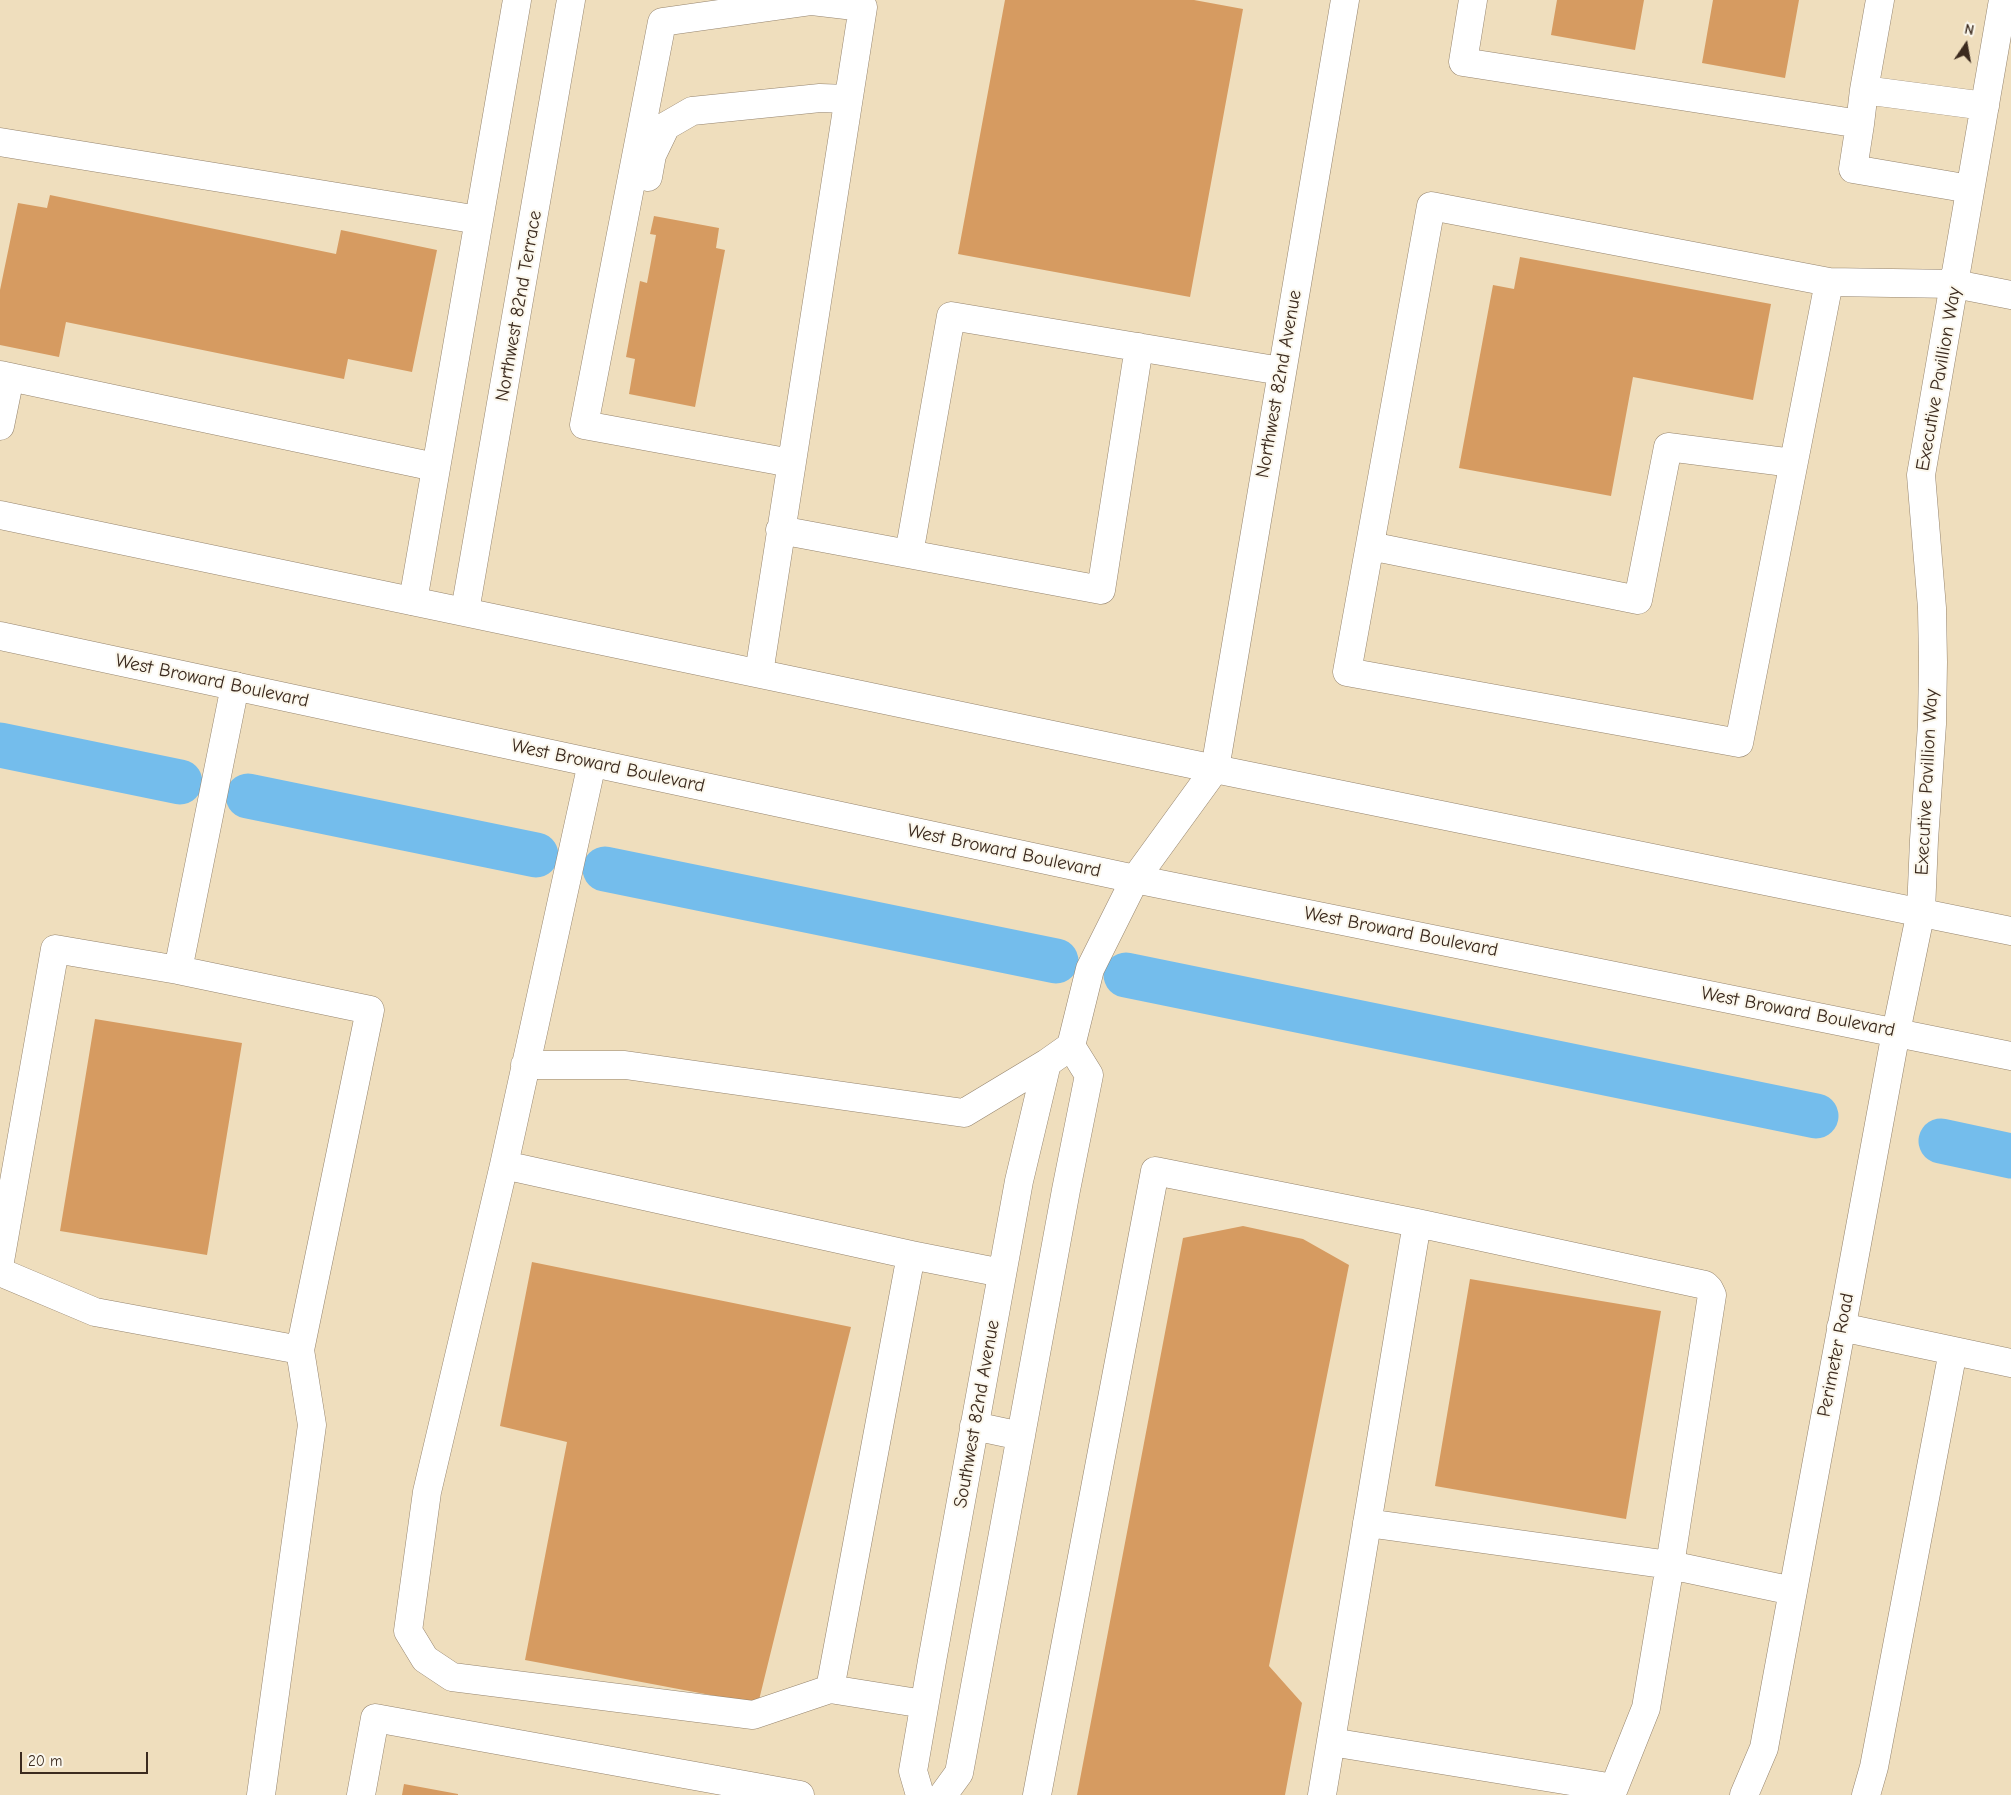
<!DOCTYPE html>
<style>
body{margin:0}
#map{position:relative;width:2011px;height:1795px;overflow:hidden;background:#efdebd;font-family:"Comic Neue",sans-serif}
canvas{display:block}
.north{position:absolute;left:1941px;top:20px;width:50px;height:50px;-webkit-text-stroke:4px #fbf7ec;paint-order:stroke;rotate:12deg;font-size:14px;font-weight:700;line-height:20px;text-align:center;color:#3b2a1e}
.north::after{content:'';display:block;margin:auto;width:18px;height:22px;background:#3b2a1e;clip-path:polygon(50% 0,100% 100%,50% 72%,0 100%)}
.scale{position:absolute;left:20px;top:1752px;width:128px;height:22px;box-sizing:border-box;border:2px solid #3b2a1e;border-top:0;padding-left:6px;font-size:15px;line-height:18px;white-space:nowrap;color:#3b2a1e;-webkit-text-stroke:4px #fbf7ec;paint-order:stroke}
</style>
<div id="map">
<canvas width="2011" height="1795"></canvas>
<div class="north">N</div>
<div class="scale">20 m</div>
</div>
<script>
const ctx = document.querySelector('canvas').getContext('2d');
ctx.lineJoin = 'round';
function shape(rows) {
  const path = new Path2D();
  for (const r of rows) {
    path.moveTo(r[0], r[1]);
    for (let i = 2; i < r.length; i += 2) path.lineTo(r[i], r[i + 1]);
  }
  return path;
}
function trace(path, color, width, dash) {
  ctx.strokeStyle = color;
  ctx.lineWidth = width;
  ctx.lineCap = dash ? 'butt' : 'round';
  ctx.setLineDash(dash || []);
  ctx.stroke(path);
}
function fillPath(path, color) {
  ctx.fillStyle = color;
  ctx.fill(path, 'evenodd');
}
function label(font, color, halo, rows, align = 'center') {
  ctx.font = font + ' "Comic Neue",sans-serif';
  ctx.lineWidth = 4;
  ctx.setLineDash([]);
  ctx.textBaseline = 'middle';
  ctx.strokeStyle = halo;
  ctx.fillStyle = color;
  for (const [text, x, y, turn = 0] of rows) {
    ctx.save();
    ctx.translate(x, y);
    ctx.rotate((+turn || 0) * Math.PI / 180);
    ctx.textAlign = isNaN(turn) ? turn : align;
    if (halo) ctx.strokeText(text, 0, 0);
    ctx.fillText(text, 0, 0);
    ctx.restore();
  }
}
const canal = shape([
 [0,745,180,782],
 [248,796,536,855],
 [605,869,1056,961],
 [1126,975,1816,1116],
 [1941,1141,2011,1156]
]);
const building = shape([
 [1005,0,1194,0,1243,9,1190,297,958,254],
 [1557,0,1644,0,1635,50,1551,35],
 [1713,0,1799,0,1785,78,1702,63],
 [50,195,336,254,341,230,437,250,412,372,348,359,344,379,66,322,59,357,0,345,0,290,18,203,47,208],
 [654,216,719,228,716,248,725,250,695,407,629,394,635,359,626,357,640,281,647,283,656,235,650,234],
 [1520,257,1771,304,1753,400,1633,377,1611,496,1459,468,1493,285,1514,289],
 [95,1019,242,1043,207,1255,60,1231],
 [1243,1226,1303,1239,1349,1265,1269,1666,1302,1703,1285,1795,1077,1795,1183,1238],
 [532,1262,851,1327,758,1704,525,1660,567,1442,500,1426],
 [1470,1279,1661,1311,1626,1519,1435,1486],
 [404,1784,458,1794,458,1795,402,1795]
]);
const minor = shape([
 [1473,0,1463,62,1860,124,1864,90,1880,0],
 [1864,90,1985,106],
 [1860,124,1853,169,1970,189],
 [0,142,479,220],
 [648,177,652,155,666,126,692,111,820,98,848,99],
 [1829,282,1739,743,1347,672,1431,206,1829,282,1955,284,2011,295],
 [0,375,435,467],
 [0,426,10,377],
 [780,530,1101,590,1139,347],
 [1370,546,1638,600,1668,447,1793,463],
 [909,554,951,316,1281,371],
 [413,601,517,0],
 [465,611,571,0],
 [759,673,863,7,812,1,662,22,584,425,791,463],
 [592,763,504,1165,427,1492,408,1631,425,1659,452,1677,753,1715,830,1689,924,1704],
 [178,970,370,1010,300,1350,312,1425,261,1795],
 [525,1065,625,1065,964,1113,1047,1063],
 [504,1165,911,1255,830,1689],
 [911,1255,1002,1273],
 [0,1261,55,949,178,970,235,686],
 [0,1272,95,1312,300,1350],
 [1841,1327,2011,1363],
 [974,1426,1021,1436],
 [1367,1523,1670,1565,1793,1591],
 [1331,1742,1614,1788],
 [361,1795,375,1718,800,1795],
 [920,1795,913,1771,932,1661,1019,1181,1047,1063,1071,1046,1090,969,1135,879,1215,769,1345,0],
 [943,1795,959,1773,1066,1190,1089,1075,1071,1046],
 [1037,1795,1155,1171,1417,1223,1705,1285,1709,1289,1712,1295,1670,1565,1646,1708,1614,1788,1609,1795],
 [1322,1795,1417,1223],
 [1744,1795,1764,1748,1896,1032,1921,911,1924,840,1932,724,1933,662,1932,608,1921,475,2003,0],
 [1866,1795,1874,1767,1953,1351]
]);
const major = shape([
 [0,515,1215,769,2011,931],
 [0,636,1135,879,2011,1056]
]);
const streetNames = [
 ["Northwest 82nd Terrace",519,306,-80],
 ["Executive Pavillion Way",1939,379,-80],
 ["Northwest 82nd Avenue",1279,384,-80],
 ["West Broward Boulevard",212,681,12],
 ["West Broward Boulevard",608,766,12],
 ["Executive Pavillion Way",1927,782,-87],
 ["West Broward Boulevard",1004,851,12],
 ["West Broward Boulevard",1401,932,11],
 ["West Broward Boulevard",1798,1012,11],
 ["Perimeter Road",1836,1355,-79],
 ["Southwest 82nd Avenue",977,1414,-80]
];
trace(canal, '#74bdec', 45);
fillPath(building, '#d69b61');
trace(minor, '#95846e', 29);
trace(major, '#95846e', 29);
trace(minor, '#fff', 28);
trace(major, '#fff', 28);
label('19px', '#3b2a1e', '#fbf7ec', streetNames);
</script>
